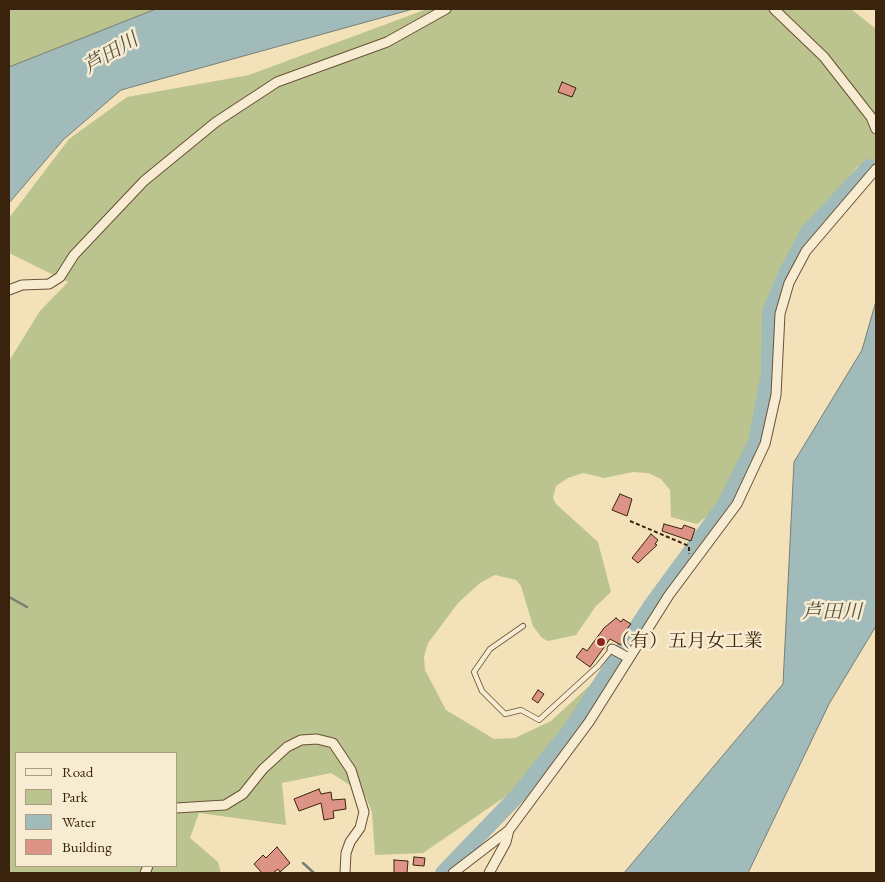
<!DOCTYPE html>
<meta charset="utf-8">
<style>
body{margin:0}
#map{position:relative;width:885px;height:882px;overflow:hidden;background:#f3e1b9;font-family:"EB Garamond",serif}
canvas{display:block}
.frame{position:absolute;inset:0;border:10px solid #3a230c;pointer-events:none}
.legend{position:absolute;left:15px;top:752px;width:162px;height:115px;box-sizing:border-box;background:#f7ecd2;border:1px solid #ab9c83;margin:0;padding:6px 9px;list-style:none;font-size:15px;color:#3a230c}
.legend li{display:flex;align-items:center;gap:10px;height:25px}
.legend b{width:25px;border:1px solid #ab9c83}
</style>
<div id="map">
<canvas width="885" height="882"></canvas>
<div class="frame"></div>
<ul class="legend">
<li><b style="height:6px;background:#f7ecd2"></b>Road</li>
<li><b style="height:14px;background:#bbc38f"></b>Park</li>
<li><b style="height:14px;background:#a0bbba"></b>Water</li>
<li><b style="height:14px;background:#dd9385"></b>Building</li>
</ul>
</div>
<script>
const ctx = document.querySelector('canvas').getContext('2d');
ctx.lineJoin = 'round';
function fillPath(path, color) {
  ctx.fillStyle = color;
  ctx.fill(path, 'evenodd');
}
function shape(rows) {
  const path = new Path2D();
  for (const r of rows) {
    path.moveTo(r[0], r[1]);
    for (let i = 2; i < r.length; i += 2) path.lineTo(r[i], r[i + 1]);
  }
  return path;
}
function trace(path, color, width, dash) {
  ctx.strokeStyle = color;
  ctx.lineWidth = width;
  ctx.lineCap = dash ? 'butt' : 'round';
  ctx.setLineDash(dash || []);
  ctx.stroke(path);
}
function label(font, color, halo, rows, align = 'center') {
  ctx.font = font + ' "EB Garamond","Noto Serif JP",serif';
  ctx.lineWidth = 5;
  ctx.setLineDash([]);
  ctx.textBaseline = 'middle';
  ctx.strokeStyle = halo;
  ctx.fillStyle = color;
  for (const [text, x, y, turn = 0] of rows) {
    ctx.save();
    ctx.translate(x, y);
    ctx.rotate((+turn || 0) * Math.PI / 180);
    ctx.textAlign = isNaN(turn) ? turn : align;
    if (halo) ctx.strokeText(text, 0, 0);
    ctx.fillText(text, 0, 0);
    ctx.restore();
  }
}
const green = shape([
 [9,9,156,9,9,67],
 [427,9,851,9,876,29,876,164,858,166,806,229,769,306,763,395,756,432,712,512,697,524,671,517,670,490,661,479,648,473,633,472,604,478,583,473,568,478,556,486,553,498,556,504,598,542,611,592,596,606,576,635,548,641,542,638,533,626,521,586,516,580,495,575,480,583,458,603,428,643,424,657,425,670,446,710,494,739,515,738,551,721,601,675,611,683,515,790,423,853,375,855,372,812,367,800,364,794,331,773,282,783,286,825,199,813,190,838,218,862,221,873,9,873,9,361,40,311,68,282,9,253,9,218,69,139,127,97,249,75],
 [16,753,176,753,176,866,16,866]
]);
const water = shape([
 [156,9,413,9,121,90,63,140,9,203,9,67,156,9],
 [876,301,876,626,829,704,748,873,624,873,783,684,794,462,862,350,876,301]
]);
const stream = shape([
 [9,597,27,607],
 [303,863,314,873]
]);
const river = shape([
 [443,873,519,794,572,728,650,607,724,506,756,442,769,373,770,312,787,272,808,232,869,167]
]);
const building = shape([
 [562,82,576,88,572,97,558,92,562,82],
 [620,494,632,499,627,516,612,510,620,494],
 [664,524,682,529,684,525,695,529,691,541,662,531,664,524],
 [651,534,658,540,655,544,657,545,638,563,632,558,651,534],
 [616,618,621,622,623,619,631,624,627,629,630,631,621,645,610,639,590,667,576,657,583,648,587,651,604,628,616,618],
 [538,690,544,694,538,703,532,699,538,690],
 [319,789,321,794,331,792,332,800,345,799,346,809,333,811,334,818,324,820,321,803,299,811,294,799,319,789],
 [277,847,290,863,280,872,278,869,273,873,262,873,254,864,263,855,266,858,277,847],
 [414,857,425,858,424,866,413,865,414,857],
 [394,860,408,861,407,873,394,873,394,860]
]);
const path = shape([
 [630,521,689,546,689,554]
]);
const lane = shape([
 [523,626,490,649,474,672,482,691,505,714,521,710,539,720,598,666,612,649]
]);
const street = shape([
 [774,9,824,57,871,117,876,129],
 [9,290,22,285,49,284,60,277,74,255,144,181,216,122,277,82,387,42,446,9],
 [612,649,629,658],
 [176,808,225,805,243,794,263,769,287,747,301,740,317,739,333,743,351,770,364,812,360,828,350,842,346,853,345,873],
 [145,873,148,866],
 [453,873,509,830],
 [489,873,506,842,509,830,589,722,669,595,737,504,765,444,776,395,780,314,789,283,806,251,876,169]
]);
const markers = [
 [601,642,5,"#8f2418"]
];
const poiNames = [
 ["（有）五月女工業",611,642]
];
const waterNames = [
 ["芦田川",111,54,-31],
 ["芦田川",832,613]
];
fillPath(green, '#bbc38f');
fillPath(water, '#a0bbba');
trace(water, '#777e74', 1);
trace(stream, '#777e74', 2.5);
trace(river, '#a0bbba', 16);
fillPath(building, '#dd9385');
trace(building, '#3a230c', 1);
trace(lane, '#685237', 6);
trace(street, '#685237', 11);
trace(path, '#3a230c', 2, [4, 2.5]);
trace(lane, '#f7ecd2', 4.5);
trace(street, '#f7ecd2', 9);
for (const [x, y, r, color] of markers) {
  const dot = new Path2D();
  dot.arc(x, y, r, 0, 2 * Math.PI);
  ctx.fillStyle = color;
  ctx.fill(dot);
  trace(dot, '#f7ecd2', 2);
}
label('19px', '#3a230c', '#f7ecd2', poiNames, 'left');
label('italic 20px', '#595140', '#f7ecd2', waterNames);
</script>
